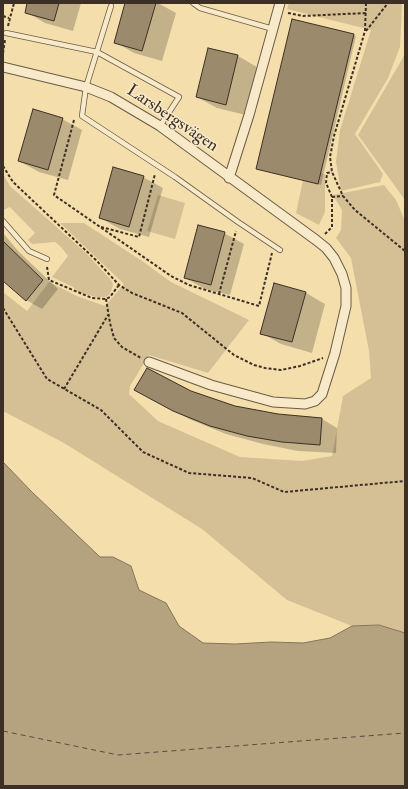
<!DOCTYPE html>
<meta charset="utf-8">
<style>
body{margin:0}
#map{position:relative;width:408px;height:789px;overflow:hidden;background:#f4deac;font-family:"IM FELL Double Pica",serif}
canvas{display:block}
.frame{position:absolute;inset:0;border:4px solid #3b2f26;pointer-events:none}
</style>
<div id="map">
<canvas width="408" height="789"></canvas>
<div class="frame"></div>
</div>
<script>
const ctx = document.querySelector('canvas').getContext('2d');
ctx.lineJoin = 'round';
function fillPath(path, color) {
  ctx.fillStyle = color;
  ctx.fill(path, 'evenodd');
}
function shape(rows) {
  const path = new Path2D();
  for (const r of rows) {
    path.moveTo(r[0], r[1]);
    for (let i = 2; i < r.length; i += 2) path.lineTo(r[i], r[i + 1]);
  }
  return path;
}
function trace(path, color, width, dash) {
  ctx.strokeStyle = color;
  ctx.lineWidth = width;
  ctx.lineCap = dash ? 'butt' : 'round';
  ctx.setLineDash(dash || []);
  ctx.stroke(path);
}
function label(font, color, halo, rows, align = 'center') {
  ctx.font = font + ' "IM FELL Double Pica",serif';
  ctx.lineWidth = 3;
  ctx.setLineDash([]);
  ctx.textBaseline = 'middle';
  ctx.strokeStyle = halo;
  ctx.fillStyle = color;
  for (const [text, x, y, turn = 0] of rows) {
    ctx.save();
    ctx.translate(x, y);
    ctx.rotate((+turn || 0) * Math.PI / 180);
    ctx.textAlign = isNaN(turn) ? turn : align;
    if (halo) ctx.strokeText(text, 0, 0);
    ctx.fillText(text, 0, 0);
    ctx.restore();
  }
}
const green = shape([
 [289,3,402,3,400,47,388,78,355,134,383,174,380,182,341,191,336,162,340,130,371,30,287,9],
 [405,54,405,200,358,135],
 [321,172,325,175,325,212,319,225,296,213,303,180],
 [3,174,10,186,86,253,111,280,113,284,112,289,109,295,105,297,95,297,79,292,73,287,52,277,68,256,61,247,55,242,32,244,28,240,35,233,10,207,3,210],
 [384,185,396,200,405,221,405,633,379,625,352,626,287,600,202,529,64,443,3,411,3,292,27,311,49,282,77,296,105,306,124,284,60,223,84,223,142,261,171,282,249,320,208,373,149,355,130,386,129,394,158,421,240,457,302,461,332,456,343,396,371,378,369,351,351,258,336,238,341,230,342,210,333,195],
 [158,195,185,203,175,239,147,231]
]);
const water = shape([
 [3,462,32,492,100,557,113,557,131,566,139,590,166,603,179,626,203,643,235,644,272,642,303,643,330,638,352,626,379,625,405,633,405,786,3,786,3,462]
]);
const shadow = shape([
 [28,3,81,3,73,31,45,23,26,12],
 [126,3,158,3,176,13,162,61,134,53,115,42],
 [293,20,356,36,321,185,257,168],
 [209,49,238,56,257,67,246,115,217,108,197,97],
 [62,119,82,130,68,180,39,172,19,161],
 [143,177,163,188,149,237,120,229,100,218],
 [3,233,19,252,58,289,42,309,26,300,3,279],
 [224,233,244,244,230,295,205,289,185,278],
 [275,284,306,293,325,304,312,353,281,344,261,333],
 [190,392,248,410,277,415,322,419,337,428,336,453,298,451,263,444,226,434,189,419,151,398]
]);
const ferry = shape([
 [3,731,118,755,405,733]
]);
const building = shape([
 [27,3,59,3,54,21,25,13,27,3],
 [125,3,156,3,142,51,114,43,125,3],
 [292,19,354,34,318,184,256,169,292,19],
 [208,48,238,55,226,105,196,97,208,48],
 [33,109,63,118,48,170,18,161,33,109],
 [113,167,144,176,129,227,99,218,113,167],
 [198,225,225,232,211,285,184,278,198,225],
 [3,241,43,280,26,301,3,281,3,241],
 [274,283,306,292,292,342,260,334,274,283],
 [147,368,191,391,235,406,278,414,322,418,320,445,282,442,247,436,210,426,173,411,134,390,147,368]
]);
const path = shape([
 [366,3,365,31,334,136,330,157,332,172,343,196,355,210,405,251],
 [288,13,303,16,366,13],
 [3,16,9,18],
 [8,26,14,3],
 [366,31,388,3],
 [3,53,5,40],
 [74,120,54,195,171,276,189,285,259,306,272,253],
 [3,166,13,182,97,261,119,285,132,293,182,313,234,355,254,365,265,368,281,370,300,366,323,358],
 [332,197,343,196],
 [101,227,139,237,155,174],
 [325,234,332,227,332,197,326,183,327,173,332,172],
 [47,267,49,280,92,298,106,299,110,297,119,285],
 [219,294,236,231],
 [106,299,110,323,114,338,122,347,141,358],
 [3,308,47,379,101,410,143,452,189,473,252,478,284,492,405,481],
 [64,389,108,315]
]);
const service = shape([
 [193,3,200,8,273,29],
 [111,6,86,87,82,116,175,177,238,222,280,250],
 [6,33,97,52,179,97,160,126],
 [3,221,29,251,47,259]
]);
const minor = shape([
 [3,67,86,87,111,97,160,126,316,240,326,248,334,258,342,274,346,288,346,306,335,353,322,394,315,401,305,404,273,402,211,385,149,362],
 [229,178,249,115,280,3]
]);
const streetNames = [
 ["Larsbergsvägen",172,119,34]
];
fillPath(green, '#d5c095');
fillPath(water, '#b5a27e');
trace(water, '#84745b', 1);
fillPath(shadow, '#0003');
trace(ferry, '#5a4c3c', 1, [5, 4]);
fillPath(building, '#9b8a6c');
trace(building, '#3b2f26', 1);
trace(service, '#695b48', 6);
trace(minor, '#695b48', 11);
trace(path, '#3b2f26', 2, [3, 2]);
trace(service, '#f8eac9', 4.5);
trace(minor, '#f8eac9', 9);
label('17px', '#3b2f26', '#f8eac9', streetNames);
</script>
